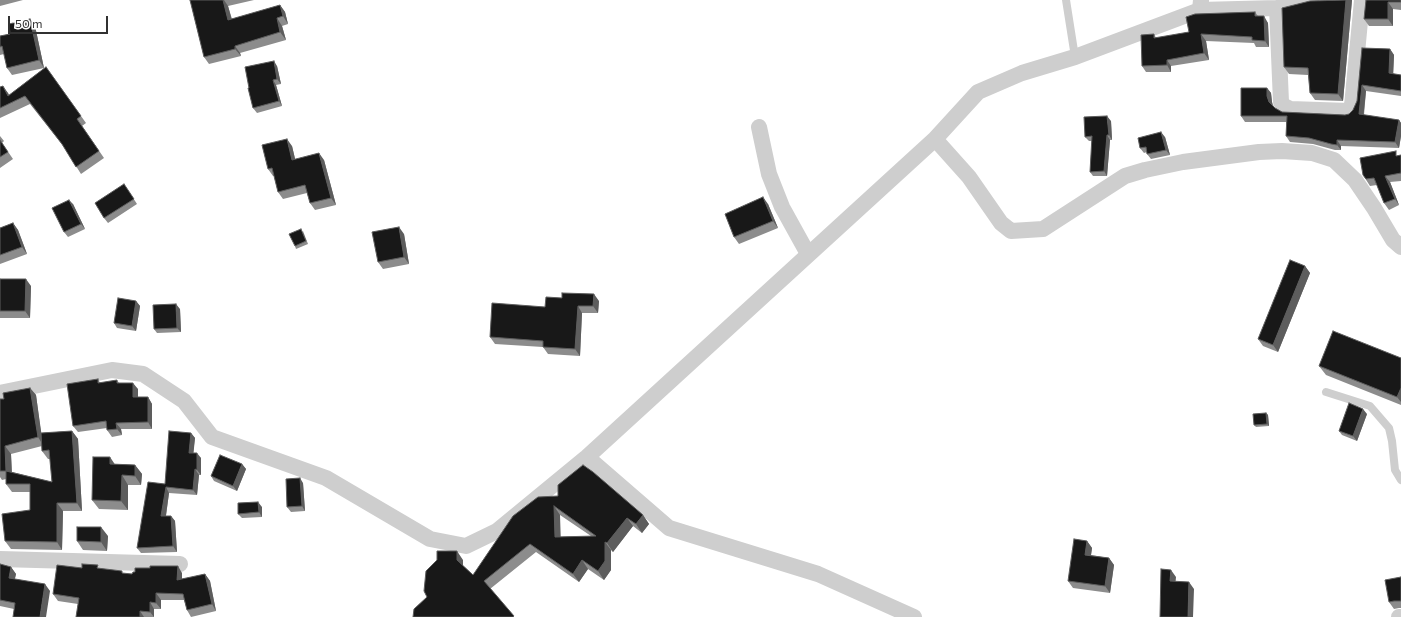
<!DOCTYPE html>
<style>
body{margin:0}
#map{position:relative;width:1401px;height:617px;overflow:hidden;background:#fff;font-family:Commissioner,sans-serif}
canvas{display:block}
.scale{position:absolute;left:8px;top:16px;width:100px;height:18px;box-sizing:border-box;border:2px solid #313131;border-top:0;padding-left:5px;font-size:12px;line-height:14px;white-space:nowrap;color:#313131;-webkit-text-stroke:3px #fff;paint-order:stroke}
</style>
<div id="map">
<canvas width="1401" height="617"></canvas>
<div class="scale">50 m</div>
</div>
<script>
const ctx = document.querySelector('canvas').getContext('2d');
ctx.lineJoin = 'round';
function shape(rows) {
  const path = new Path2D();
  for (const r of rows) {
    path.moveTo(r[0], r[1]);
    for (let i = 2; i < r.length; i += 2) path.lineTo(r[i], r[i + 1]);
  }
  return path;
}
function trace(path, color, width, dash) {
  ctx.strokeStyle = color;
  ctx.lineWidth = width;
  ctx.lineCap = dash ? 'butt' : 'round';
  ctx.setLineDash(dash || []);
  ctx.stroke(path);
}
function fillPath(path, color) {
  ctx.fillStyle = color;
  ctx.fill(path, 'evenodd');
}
const service = shape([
 [1066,0,1075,57],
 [1326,392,1370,406,1389,428,1392,441,1395,470,1401,480]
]);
const minor = shape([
 [1277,8,1281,102,1284,106,1290,109,1349,111,1352,106,1362,0],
 [1200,10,1277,8,1311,0],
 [759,127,769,174,782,207,808,254],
 [935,139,969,177,1001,223,1011,231,1043,229,1125,176,1145,170,1183,162,1259,152,1282,151,1312,153,1334,160,1355,180,1374,208,1393,240,1401,247],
 [0,393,112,370,143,374,184,401,212,437,326,478,430,539,466,546,497,531,587,457,935,139,978,92,1022,73,1075,57,1200,10,1201,0],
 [587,457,669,528,818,574,914,617],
 [0,559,180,564],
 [1399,617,1401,617]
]);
const wall = shape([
 [0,0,23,0,0,6],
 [190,0,254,0,228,6,232,19,280,5,285,12,288,24,282,26,286,40,240,53,241,56,209,64,204,57],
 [1352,0,1343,101,1315,100,1310,93,1308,75,1289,74,1284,67,1310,1],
 [1366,0,1401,0,1401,10,1393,9,1393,26,1369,26,1364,19],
 [1255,12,1258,16,1268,23,1269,47,1256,47,1254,43,1206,41,1209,60,1171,66,1171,72,1146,72,1142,66,1154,34,1156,38,1189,32],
 [30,19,35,26,44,68,12,75,7,68,4,54,0,55,0,36,10,34],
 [1362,48,1390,49,1394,55,1393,74,1401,75,1401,96,1366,91,1364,115,1399,120,1401,123,1401,136,1399,148,1341,146,1341,150,1335,150,1313,144,1290,142,1286,136,1286,122,1245,122,1241,116,1267,88,1271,93,1272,102,1273,105,1275,108,1282,112,1345,115,1349,114,1353,110,1357,101],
 [277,66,281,84,276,85,282,106,257,113,253,108,249,88],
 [46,67,86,123,82,126,104,158,81,174,64,147,30,104,0,118,0,87,8,93,9,95],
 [1111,121,1112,140,1110,140,1107,176,1093,176,1090,172,1092,141,1089,141,1085,137],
 [0,136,4,141,2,143,13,159,0,168],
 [1165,137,1170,155,1151,159,1147,154,1147,152,1144,153,1140,148],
 [292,146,295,159,324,160,336,205,315,210,310,203,307,193,283,199,278,192,274,176,273,176,268,169],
 [1399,155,1401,155,1401,181,1390,182,1399,205,1389,210,1384,203,1377,185,1370,186,1363,175],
 [124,184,137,204,108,223,104,218],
 [73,204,85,229,68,237,64,232],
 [768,204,778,228,739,244,734,237],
 [13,223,18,230,27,254,0,264,0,228],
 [303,231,308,244,296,249,295,246],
 [404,234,409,264,383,269,378,262],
 [1305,266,1310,273,1278,352,1263,346,1258,339],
 [0,279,31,286,30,318,0,318],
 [136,301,140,306,136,331,117,328,114,323],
 [599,301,598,313,582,313,580,356,548,354,543,347,495,344,490,337,545,307],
 [180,309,181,332,157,333,154,329],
 [1401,358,1401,405,1326,375,1319,366],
 [98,379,100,383,117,380,119,383,138,389,138,397,148,397,152,404,152,429,121,429,122,435,112,437,107,430,107,428,78,432,73,426],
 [30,388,36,395,41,433,72,431,78,439,82,511,63,511,62,550,11,549,5,541,30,510,30,492,12,492,6,484,6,479,2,480,0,477,0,399,4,399],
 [42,446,42,451,48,459,50,459,52,482,12,472,11,454],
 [1266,413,1268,415,1269,426,1256,427,1254,425],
 [1367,414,1357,441,1342,435,1339,431],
 [191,433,195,438,193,453,201,458,201,475,199,475,197,495,169,493,166,516,171,516,175,521,177,552,141,553,137,548,165,484],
 [115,464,135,465,142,474,141,485,128,485,128,510,99,509,92,500],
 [242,464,246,469,237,491,214,481,211,476],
 [303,483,305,511,291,512,287,507],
 [558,496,643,515,649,524,642,533,633,526,613,552,611,550,611,570,604,580,588,569,579,582,536,552,490,589,514,617,413,617,427,597,463,560,463,566,473,575],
 [560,515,591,536,560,537],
 [262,507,262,517,242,518,238,514],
 [108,536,107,551,83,550,77,541],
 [1087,541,1092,548,1091,555,1109,558,1114,565,1110,593,1073,588,1068,581],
 [0,564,11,567,16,574,15,579,50,591,14,609,0,606],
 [99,568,124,574,132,574,182,573,182,579,205,574,210,581,216,611,191,617,187,610,184,600,161,600,161,609,154,609,154,617,76,617,78,604,58,601,53,594],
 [1401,577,1401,608,1399,608,1394,609,1389,602]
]);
const shadedWall = shape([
 [223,0,224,0,228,6,234,28,228,20],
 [1346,0,1352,0,1343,101,1338,94],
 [1388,2,1393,9,1393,26,1388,19],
 [280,5,285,12,288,24,283,16],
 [1264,16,1268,23,1269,47,1265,41],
 [277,18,282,26,286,40,280,32],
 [30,19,35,26,44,68,39,60],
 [1201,34,1206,41,1209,60,1204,53],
 [235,46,240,53,241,56,235,49],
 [1390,49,1394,55,1393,79,1389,73],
 [1167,60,1171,66,1171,72,1167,65],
 [274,61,277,66,281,84,277,79],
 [273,80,276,85,282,106,279,101],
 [1362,85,1366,91,1363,120,1359,114],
 [3,86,8,93,13,104,8,96],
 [1267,88,1271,93,1272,102,1273,108,1269,102,1267,96],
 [1107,116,1111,121,1112,140,1109,135],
 [1399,120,1401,123,1401,136,1399,148,1395,142],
 [1161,132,1165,137,1170,155,1166,150],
 [1107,135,1110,140,1107,176,1104,171],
 [287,139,292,146,297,167,292,160],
 [1337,140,1341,146,1341,150,1337,145],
 [319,153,324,160,336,205,331,198],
 [1385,176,1390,182,1399,205,1395,199],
 [763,197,768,204,778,228,773,221],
 [69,200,73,204,85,229,81,224],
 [13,223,18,230,27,254,22,247],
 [399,227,404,234,409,264,404,257],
 [1305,266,1310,273,1278,352,1273,345],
 [26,279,31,286,30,318,25,311],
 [594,294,599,301,598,313,593,306],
 [136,301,140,306,136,331,132,326],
 [176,304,180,309,181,332,177,328],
 [578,306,582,313,580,356,575,349],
 [133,383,138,389,138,404,133,397],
 [30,388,36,395,43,445,38,437],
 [1401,388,1401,402,1397,397],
 [148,397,152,404,152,429,148,422],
 [1363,409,1367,414,1357,441,1353,436],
 [1266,413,1268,415,1269,426,1267,424],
 [116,423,121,429,122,435,117,429],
 [72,431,78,439,82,511,77,503],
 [191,433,195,438,193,458,189,453],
 [5,446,11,454,12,479,6,471],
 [197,453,201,458,201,475,197,470],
 [110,457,116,466,110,464],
 [242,464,246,469,237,491,233,486],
 [135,465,142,474,141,485,135,476],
 [195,469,199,475,197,495,193,490],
 [122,475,128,485,128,510,121,501],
 [300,478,303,483,305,511,302,506],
 [166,487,169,493,165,522,161,516],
 [258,502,262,507,262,517,259,512],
 [57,503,63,511,62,550,57,542],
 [554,506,560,515,561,546,555,537],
 [643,515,649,524,642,533,636,524],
 [171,516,175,521,177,552,173,546],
 [627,518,633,526,613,552,607,543],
 [101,527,108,536,107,551,101,542],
 [1087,541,1092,548,1090,562,1085,555],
 [605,542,611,550,611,570,604,580,598,571],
 [457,551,463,560,463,569,457,560],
 [1109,558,1114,565,1110,593,1105,586],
 [582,560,588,569,579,582,573,574],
 [178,566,182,573,182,587,177,580],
 [11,567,16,574,13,585,9,578],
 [1171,570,1176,577,1175,588,1170,581],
 [205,574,210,581,216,611,212,604],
 [1189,582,1194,589,1193,617,1188,617],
 [45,584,50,591,46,617,40,617],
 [156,593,161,600,161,609,156,603],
 [150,602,154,609,154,617,150,612],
 [140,611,144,617,140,617]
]);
const building = shape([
 [190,0,223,0,228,20,280,5,283,16,277,18,280,32,235,46,235,49,204,57,190,0],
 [1346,0,1338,94,1310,93,1308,68,1284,67,1282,8,1310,1,1346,0],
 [1366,0,1401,0,1401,2,1388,2,1388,19,1364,19,1366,0],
 [1255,12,1255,16,1264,16,1265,41,1252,40,1252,37,1201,34,1204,53,1167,60,1167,65,1142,66,1141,35,1154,34,1154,38,1189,32,1186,17,1195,14,1255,12],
 [30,19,39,60,7,68,2,46,0,47,0,36,10,34,9,24,30,19],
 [1362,48,1390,49,1389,73,1401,75,1401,91,1362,85,1359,114,1399,120,1395,142,1337,140,1337,145,1331,144,1309,138,1286,136,1287,116,1241,116,1241,88,1267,88,1267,96,1269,102,1275,108,1282,112,1345,115,1349,114,1353,110,1357,101,1362,48],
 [274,61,277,79,273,80,279,101,253,108,248,88,249,88,245,67,274,61],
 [46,67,81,116,77,119,99,151,76,167,62,144,25,96,0,108,0,87,3,86,8,96,46,67],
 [1107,116,1109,135,1107,135,1104,171,1090,172,1092,136,1085,137,1084,117,1107,116],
 [1161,132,1166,150,1147,154,1146,147,1140,148,1138,138,1161,132],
 [287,139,292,160,319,153,331,198,310,203,305,185,278,192,272,168,268,169,262,145,287,139],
 [0,140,8,152,0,157,0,140],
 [1396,151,1396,156,1401,155,1401,173,1385,176,1395,199,1384,203,1374,178,1366,179,1363,175,1360,158,1396,151],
 [124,184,134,199,104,218,95,203,124,184],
 [763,197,773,221,734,237,725,214,763,197],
 [69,200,81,224,64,232,52,208,69,200],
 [13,223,22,247,0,255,0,228,13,223],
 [399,227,404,257,378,262,372,232,399,227],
 [301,229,306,241,295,246,289,234,301,229],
 [1290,260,1305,266,1273,345,1258,339,1290,260],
 [0,279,26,279,25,311,0,311,0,279],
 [562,293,594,294,593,306,578,306,575,349,543,347,543,341,490,337,492,303,545,307,546,297,562,298,562,293],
 [118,298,136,301,132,326,114,323,118,298],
 [176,304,177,328,154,329,153,305,176,304],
 [1333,331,1401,358,1401,388,1397,397,1319,366,1333,331],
 [98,379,98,383,117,380,117,383,133,383,133,397,148,397,148,422,116,423,117,429,107,430,106,421,73,426,67,384,98,379],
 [30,388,38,437,5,446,6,471,52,482,49,450,42,451,41,433,72,431,77,503,57,503,57,542,5,541,2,514,30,510,30,484,6,484,6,471,0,471,0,399,4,399,3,393,30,388],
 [1349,403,1363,409,1353,436,1339,431,1349,403],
 [1266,413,1267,424,1254,425,1253,414,1266,413],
 [169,431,191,433,189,453,197,453,197,470,195,469,193,490,166,487,161,516,171,516,173,546,137,548,148,482,165,484,169,431],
 [220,455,242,464,233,486,211,476,220,455],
 [93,457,110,457,110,464,135,465,135,476,122,475,121,501,92,500,93,457],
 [583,465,593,472,643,515,636,524,627,518,607,543,605,542,605,561,598,571,582,560,573,574,530,544,484,581,514,616,513,617,413,617,414,609,427,597,424,591,426,571,437,560,437,551,457,551,457,560,473,575,513,516,538,497,558,496,558,485,583,465],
 [554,506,596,536,555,537,554,506],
 [300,478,302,506,287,507,286,479,300,478],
 [258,502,259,512,238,514,238,503,258,502],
 [77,527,101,527,101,542,77,541,77,527],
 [1074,539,1087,541,1085,555,1109,558,1105,586,1068,581,1074,539],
 [0,564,11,567,9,578,45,584,40,617,13,617,15,603,0,600,0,564],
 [82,564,98,565,97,568,122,571,122,573,132,574,133,572,135,572,135,568,150,568,150,566,178,566,177,580,205,574,212,604,187,610,183,594,156,593,156,603,150,602,150,612,140,611,140,617,76,617,79,598,53,594,57,565,82,568,82,564],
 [1161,569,1171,570,1170,581,1189,582,1188,617,1160,617,1161,569],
 [1401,577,1401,601,1394,601,1389,602,1385,580,1401,577]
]);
trace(service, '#cecece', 8);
trace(minor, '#cecece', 16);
fillPath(wall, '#8c8c8c');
fillPath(shadedWall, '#5d5d5d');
fillPath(building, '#181818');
trace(building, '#5d5d5d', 1);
</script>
